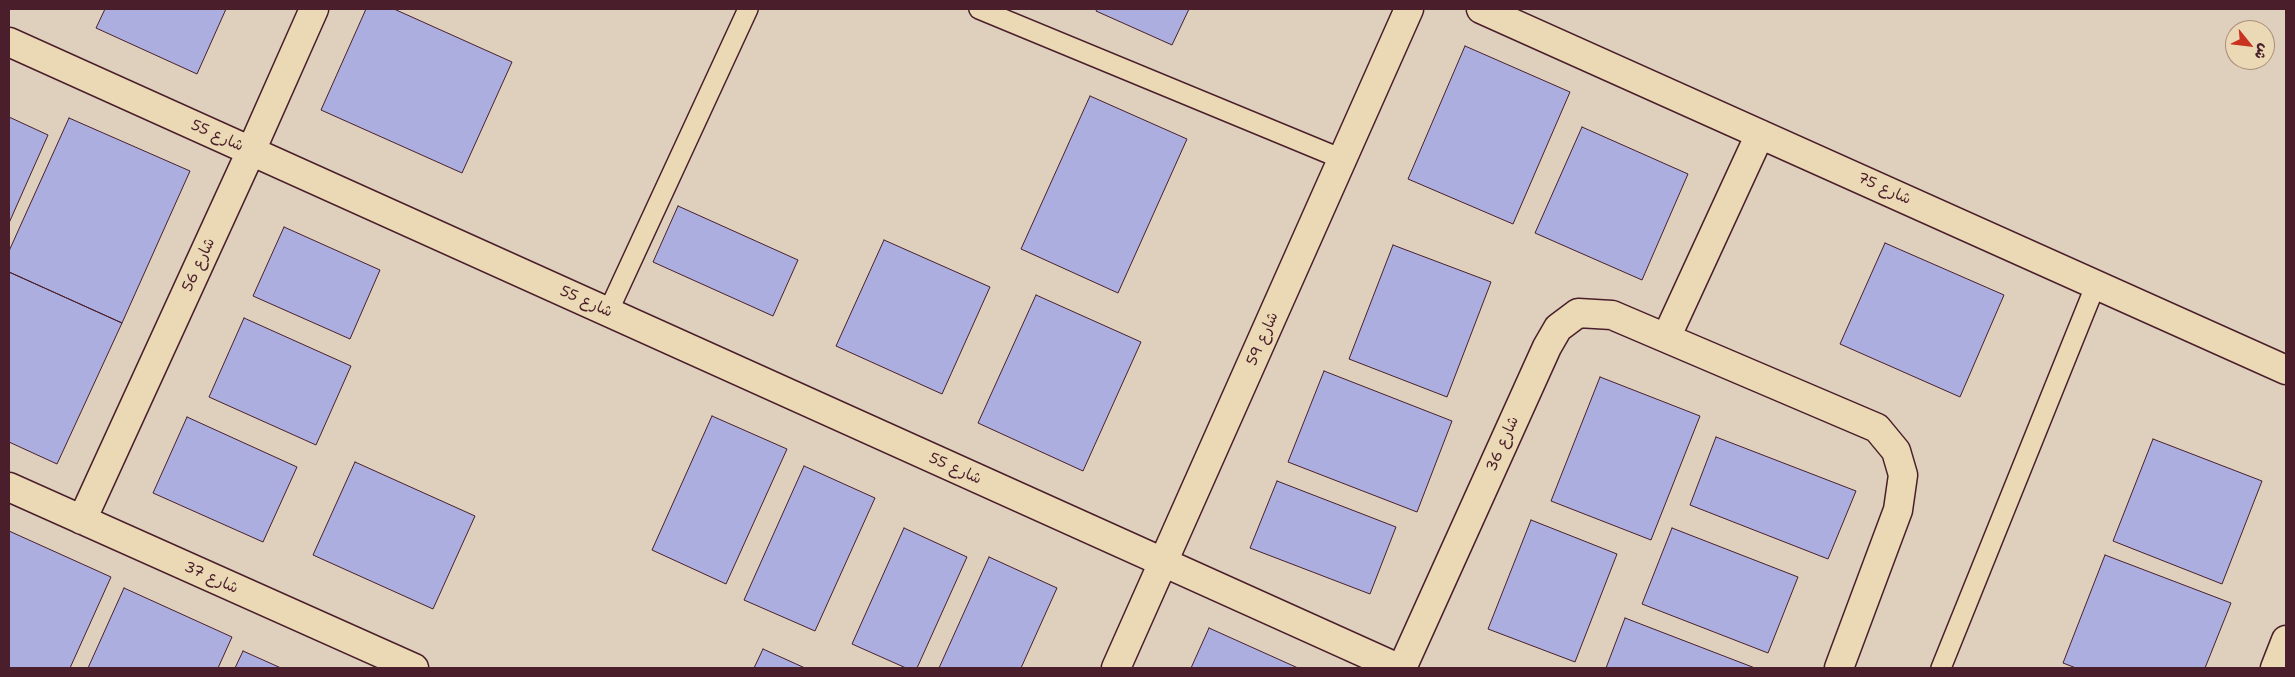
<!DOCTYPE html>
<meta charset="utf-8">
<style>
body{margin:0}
#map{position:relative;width:2295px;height:677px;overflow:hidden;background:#ded0bd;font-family:"Shantell Sans","Playpen Sans Arabic",sans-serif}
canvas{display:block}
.frame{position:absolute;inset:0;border:10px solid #4a1f2b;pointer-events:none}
.north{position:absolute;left:2225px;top:20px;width:50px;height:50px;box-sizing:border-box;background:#ebd8b5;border:1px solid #ab8e7e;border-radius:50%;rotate:119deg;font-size:14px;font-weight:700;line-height:20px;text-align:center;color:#4a1f2b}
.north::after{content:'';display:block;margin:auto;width:18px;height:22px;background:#c8321e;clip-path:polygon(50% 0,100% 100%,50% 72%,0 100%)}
</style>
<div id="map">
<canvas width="2295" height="677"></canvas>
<div class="frame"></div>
<div class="north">ش</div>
</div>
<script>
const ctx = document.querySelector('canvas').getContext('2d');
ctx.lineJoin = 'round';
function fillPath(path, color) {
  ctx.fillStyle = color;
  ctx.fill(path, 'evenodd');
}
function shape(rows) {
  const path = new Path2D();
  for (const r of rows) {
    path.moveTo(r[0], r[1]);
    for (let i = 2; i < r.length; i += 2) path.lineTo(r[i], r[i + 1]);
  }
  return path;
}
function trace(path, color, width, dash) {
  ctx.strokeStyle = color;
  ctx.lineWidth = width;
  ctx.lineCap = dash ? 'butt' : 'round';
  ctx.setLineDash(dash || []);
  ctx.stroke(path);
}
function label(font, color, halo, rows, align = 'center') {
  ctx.font = font + ' "Shantell Sans","Playpen Sans Arabic",sans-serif';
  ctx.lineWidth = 4.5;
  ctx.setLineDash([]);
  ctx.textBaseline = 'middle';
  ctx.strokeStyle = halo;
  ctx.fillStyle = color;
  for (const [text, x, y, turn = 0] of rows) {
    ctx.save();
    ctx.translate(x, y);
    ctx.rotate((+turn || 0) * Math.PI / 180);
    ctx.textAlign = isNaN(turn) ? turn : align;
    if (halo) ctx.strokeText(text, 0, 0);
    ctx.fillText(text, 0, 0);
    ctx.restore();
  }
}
const building = shape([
 [105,9,226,9,197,74,96,28,105,9],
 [366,9,394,9,512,62,462,173,321,110,366,9],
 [1097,9,1189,9,1172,45,1096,11,1097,9],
 [1465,46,1570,92,1513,224,1408,179,1465,46],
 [1090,96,1187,139,1118,293,1021,249,1090,96],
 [9,117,48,135,9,223,9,117],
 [69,118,190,171,122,323,9,272,9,251,69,118],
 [1582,127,1688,174,1642,280,1535,233,1582,127],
 [678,206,798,260,773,316,653,262,678,206],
 [284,227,380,270,350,339,253,296,284,227],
 [884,240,990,287,942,394,836,346,884,240],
 [1885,243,2004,295,1960,397,1840,344,1885,243],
 [1393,245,1491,282,1447,397,1349,359,1393,245],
 [9,272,122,323,57,464,9,442,9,272],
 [1036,295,1141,342,1083,471,978,423,1036,295],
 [244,318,351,366,316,445,209,397,244,318],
 [1324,371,1452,421,1417,512,1288,462,1324,371],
 [1600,377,1700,416,1651,540,1551,501,1600,377],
 [712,416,787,449,726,584,652,550,712,416],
 [187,417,297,467,263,542,153,493,187,417],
 [1716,437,1856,491,1828,559,1690,505,1716,437],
 [2153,439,2262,481,2222,584,2113,541,2153,439],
 [355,462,475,516,433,609,313,555,355,462],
 [804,466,875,498,815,631,744,600,804,466],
 [1277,481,1396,527,1370,594,1250,548,1277,481],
 [1531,520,1617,554,1575,662,1488,629,1531,520],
 [904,528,967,557,917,668,906,668,852,644,904,528],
 [1672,528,1798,577,1768,653,1642,604,1672,528],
 [9,531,111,577,70,668,9,668,9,531],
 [2105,555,2231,603,2205,668,2076,668,2063,663,2105,555],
 [989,557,1057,588,1021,668,939,668,989,557],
 [124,588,232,637,218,668,88,668,124,588],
 [1625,618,1755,668,1606,668,1625,618],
 [1209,628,1298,668,1191,668,1209,628],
 [763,649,805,668,754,668,763,649],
 [243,651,281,668,235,668,243,651]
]);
const service = shape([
 [979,9,1342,159],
 [608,312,748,9],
 [1941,668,2096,284]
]);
const minor = shape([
 [1481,9,2286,370],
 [9,42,1398,668],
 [1666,338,1760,134],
 [9,487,414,668],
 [82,520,251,151,314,9],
 [1116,668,1409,9],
 [1402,668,1547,347,1558,328,1578,313,1612,315,1877,428,1896,451,1903,475,1898,510,1839,668],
 [2275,668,2286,640]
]);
const streetNames = [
 ["شارع 55",217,136,24],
 ["شارع 75",1884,189,24],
 ["شارع 56",199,265,-65],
 ["شارع 55",586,302,24],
 ["شارع 59",1263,339,-66],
 ["شارع 36",1503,444,-66],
 ["شارع 55",955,469,24],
 ["شارع 37",211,578,24]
];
fillPath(building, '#abaedf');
trace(building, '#4a1f2b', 1);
trace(service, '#4a1f2b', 22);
trace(minor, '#4a1f2b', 31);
trace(service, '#ebd8b5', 19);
trace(minor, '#ebd8b5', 28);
label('15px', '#4a1f2b', '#ebd8b5', streetNames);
</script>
